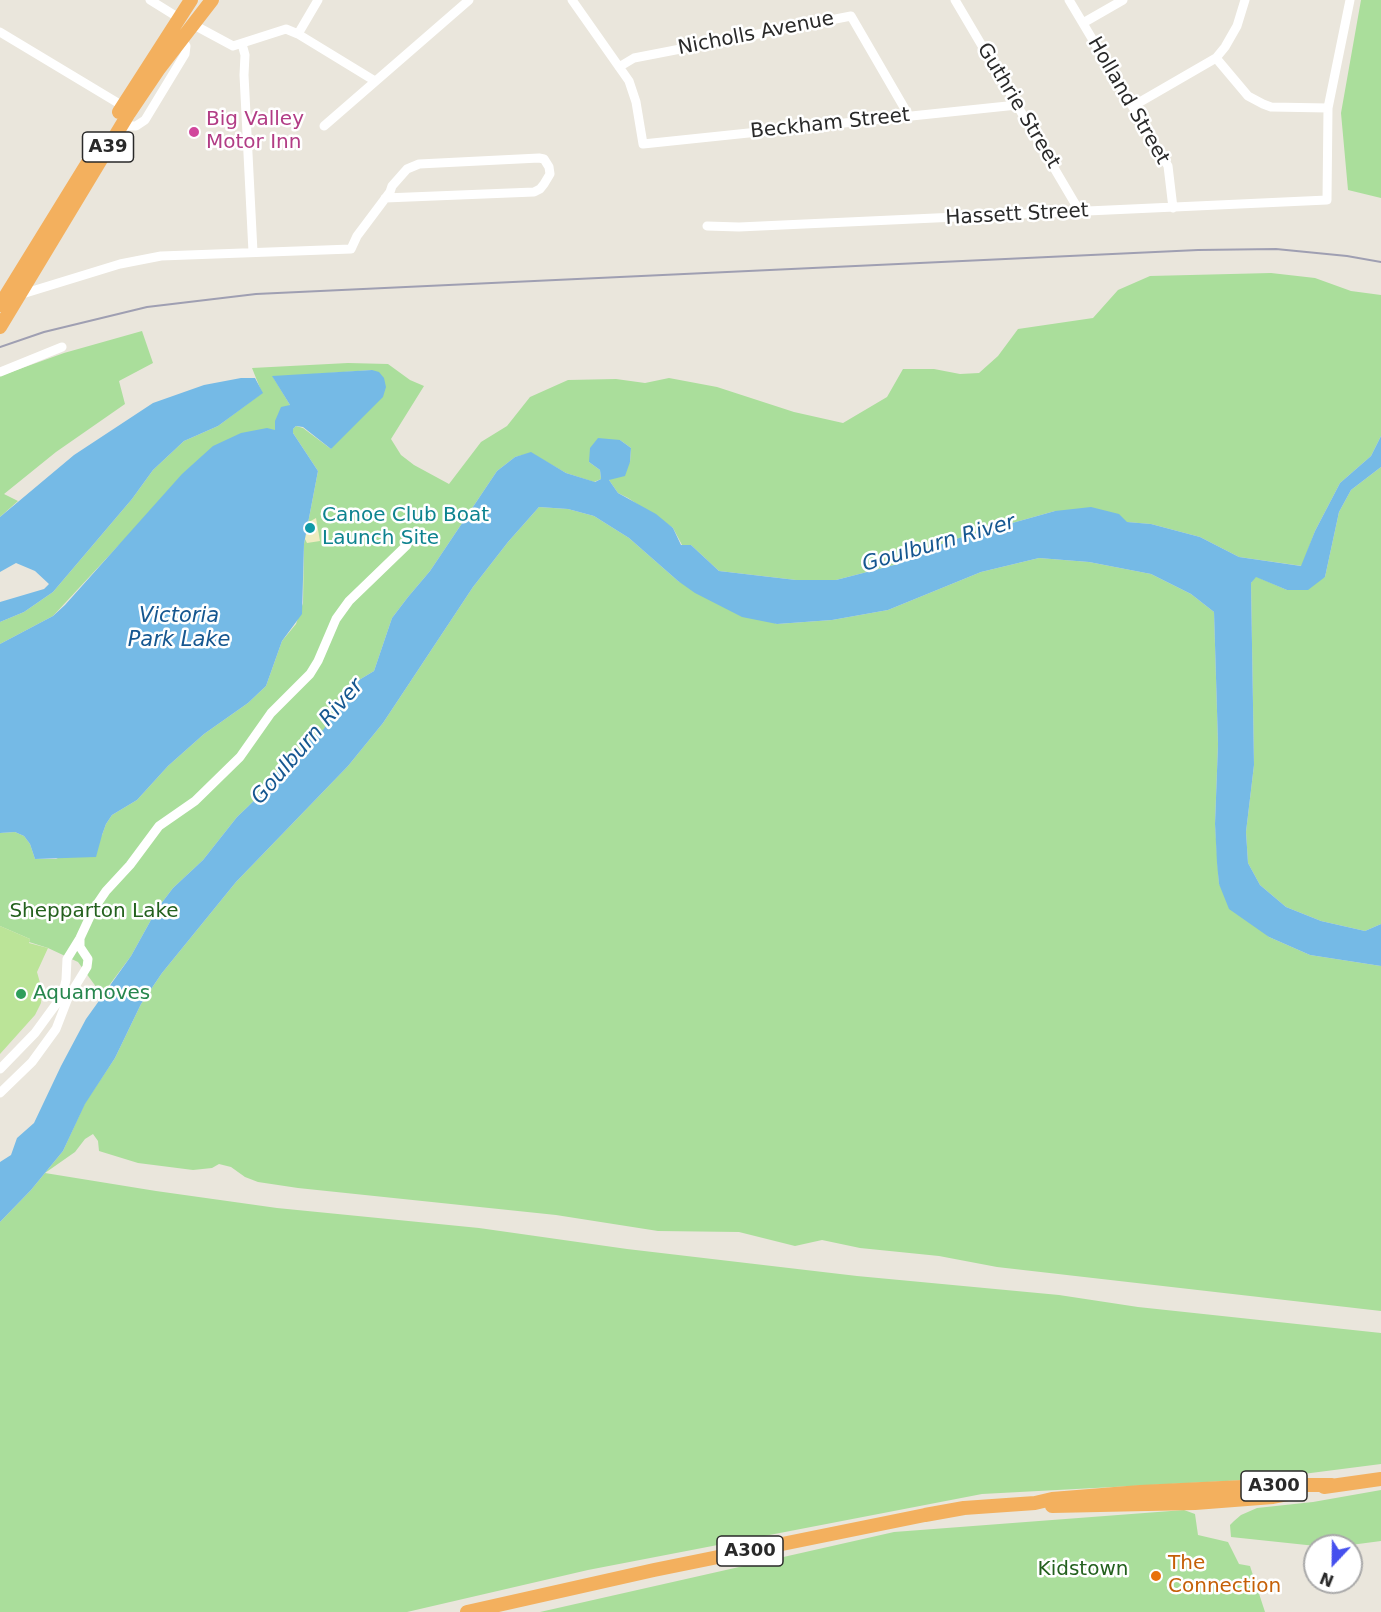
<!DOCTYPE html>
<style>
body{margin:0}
#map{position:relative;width:1381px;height:1612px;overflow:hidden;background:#eae6dc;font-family:"DejaVu Sans",sans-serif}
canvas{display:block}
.north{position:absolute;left:1303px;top:1534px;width:60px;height:60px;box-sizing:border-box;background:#fff;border:2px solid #a9a9a9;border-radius:50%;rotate:202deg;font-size:16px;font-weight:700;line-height:24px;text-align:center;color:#292929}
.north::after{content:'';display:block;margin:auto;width:21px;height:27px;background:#4550ee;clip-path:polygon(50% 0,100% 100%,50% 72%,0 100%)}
</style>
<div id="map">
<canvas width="1381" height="1612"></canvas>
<div class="north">N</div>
</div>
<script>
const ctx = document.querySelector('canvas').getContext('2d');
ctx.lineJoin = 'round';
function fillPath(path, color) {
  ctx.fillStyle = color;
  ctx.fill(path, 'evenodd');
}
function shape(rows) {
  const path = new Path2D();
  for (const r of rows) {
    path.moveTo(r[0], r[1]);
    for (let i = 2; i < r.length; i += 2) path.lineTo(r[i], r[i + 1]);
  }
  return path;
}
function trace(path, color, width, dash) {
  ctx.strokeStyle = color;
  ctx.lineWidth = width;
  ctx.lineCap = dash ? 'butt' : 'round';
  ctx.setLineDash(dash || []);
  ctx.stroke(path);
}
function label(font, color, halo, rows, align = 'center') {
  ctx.font = font + ' "DejaVu Sans",sans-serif';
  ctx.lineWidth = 5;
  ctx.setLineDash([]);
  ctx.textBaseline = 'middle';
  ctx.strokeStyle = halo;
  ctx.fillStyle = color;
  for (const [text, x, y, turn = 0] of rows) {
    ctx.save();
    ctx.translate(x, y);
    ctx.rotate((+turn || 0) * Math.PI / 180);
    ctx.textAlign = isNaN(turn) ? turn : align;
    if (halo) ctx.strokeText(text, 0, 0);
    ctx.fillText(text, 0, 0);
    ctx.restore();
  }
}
const green = shape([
 [1361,0,1381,0,1381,198,1348,190,1341,113],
 [1271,273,1315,278,1351,291,1381,295,1381,436,1371,456,1340,483,1315,531,1302,566,1239,557,1200,537,1151,524,1126,522,1055,511,959,538,907,556,898,564,836,580,796,580,719,571,691,545,682,545,673,528,628,498,618,493,609,480,630,462,631,448,620,440,589,462,600,470,601,479,594,482,566,473,531,453,515,457,497,471,430,571,408,597,392,618,374,671,359,680,323,731,307,742,295,757,284,765,266,783,260,795,237,817,203,860,173,888,157,909,131,956,102,995,78,962,48,948,29,942,30,939,0,926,0,833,15,832,24,836,30,844,35,859,56,859,102,835,106,824,112,815,137,800,168,766,204,734,248,703,266,686,282,641,296,624,303,603,304,544,318,471,293,433,293,429,296,426,303,428,331,449,372,370,273,377,290,405,275,430,118,546,53,616,0,644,0,622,24,612,53,592,132,499,153,470,184,441,218,426,262,393,252,368,348,363,388,364,410,380,424,386,391,439,401,455,414,465,449,484,481,442,507,426,530,397,568,380,616,379,645,383,669,378,717,387,794,412,843,423,887,397,903,369,934,369,960,374,979,373,998,356,1018,329,1093,318,1118,290,1150,276],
 [142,331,153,363,119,381,125,404,56,452,4,494,18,501,0,517,0,376,64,353],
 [1381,467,1381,924,1365,931,1321,921,1286,907,1260,885,1248,863,1246,832,1254,765,1251,583,1255,576,1287,590,1325,577,1339,512,1351,490],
 [539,507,568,509,594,516,629,538,678,581,777,624,832,620,888,610,981,572,1039,558,1089,562,1151,574,1191,594,1214,612,1218,744,1215,824,1219,884,1269,937,1310,955,1381,966,1381,1311,997,1267,939,1256,860,1248,822,1240,795,1246,739,1232,658,1231,556,1215,298,1188,258,1182,245,1177,231,1167,219,1164,212,1168,193,1170,138,1163,99,1151,98,1141,93,1134,85,1139,75,1152,45,1173,156,1191,277,1208,479,1228,627,1249,857,1276,1059,1295,1138,1307,1381,1333,1381,1464,1264,1479,982,1494,588,1570,407,1612,0,1612,0,1222,31,1190,63,1151,85,1103,115,1058,141,1004,162,973,236,882,348,766,383,723,473,587,508,542],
 [1381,1490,1381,1541,1343,1546,1316,1546,1231,1537,1230,1525,1234,1521,1241,1515,1257,1508,1313,1502],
 [1184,1510,1195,1514,1198,1535,1228,1542,1239,1564,1250,1566,1265,1612,540,1612,894,1532]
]);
const sand = shape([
 [316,518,320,541,307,543,302,533,301,521,309,522]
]);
const pitch = shape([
 [0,926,30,939,29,943,48,948,37,972,42,990,41,1003,35,1015,0,1054]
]);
const water = shape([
 [372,370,379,372,384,378,386,387,383,397,331,449,303,427,296,426,293,429,293,433,318,471,304,544,302,614,282,641,266,686,248,703,204,734,168,766,137,800,112,815,106,824,102,835,96,857,35,859,30,844,24,836,15,832,0,833,0,644,53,616,65,605,182,474,213,446,241,433,267,428,275,430,275,421,281,407,290,405,272,376],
 [241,378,255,378,263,393,218,426,184,441,153,470,132,499,53,592,24,612,0,622,0,602,44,589,49,584,35,571,16,563,0,572,0,517,74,455,153,403,204,385],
 [1381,436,1381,467,1351,490,1339,512,1325,577,1308,590,1287,590,1256,577,1251,583,1254,765,1246,832,1248,863,1260,885,1286,907,1321,921,1365,931,1381,924,1381,966,1310,955,1269,937,1229,909,1219,884,1217,863,1215,824,1218,744,1214,612,1191,594,1151,574,1089,562,1039,558,981,572,888,610,832,620,777,624,742,617,695,593,678,581,629,538,594,516,568,509,539,507,508,542,473,587,383,723,348,766,236,882,162,973,141,1004,115,1058,85,1104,63,1151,31,1190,0,1222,0,1162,11,1155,17,1138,34,1123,61,1066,86,1019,131,956,157,909,173,888,203,860,237,817,260,795,266,783,284,765,295,757,307,742,323,730,359,680,374,671,392,618,408,597,430,571,497,471,515,457,531,452,566,473,595,482,601,479,600,470,589,462,590,448,598,438,620,440,631,448,630,462,625,476,609,480,618,493,656,514,673,528,681,545,691,545,719,571,796,580,836,580,898,564,907,556,959,538,1055,511,1091,507,1119,514,1127,522,1151,524,1200,537,1239,557,1301,566,1315,531,1340,483,1371,456]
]);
const minor = shape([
 [150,0,179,18],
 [572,0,629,81,636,102,643,144,1017,105],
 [955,0,1080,212],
 [1069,0,1168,166,1173,208],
 [1083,23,1123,0],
 [194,25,233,46,286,29,298,34,318,0],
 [0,32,123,106],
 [298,34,375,81],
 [242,44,245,55,244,75,253,252],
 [1216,58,1248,96,1263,104,1271,107,1328,108],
 [619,67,634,58,851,16,909,116],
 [1133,106,1216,58,1225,47,1237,26,1245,0],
 [121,126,136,126,145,120,185,54,186,46,182,39],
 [324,126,469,0],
 [707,226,739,227,1327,200,1328,108,1350,0],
 [19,295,120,264,161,256,351,249,357,236,390,192,392,186,407,169,419,164,539,158,544,159,549,167,550,174,544,184,540,189,534,192,385,198],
 [0,372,62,347],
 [0,1069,35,1033,62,996,66,980,67,959,80,938,93,910,106,891,130,865,159,826,195,801,240,757,271,713,310,674,318,661,336,619,349,601,407,545],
 [0,1093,32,1062,56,1029,68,998,87,967,88,959,80,947,80,938]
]);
const highway = shape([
 [119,112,191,0],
 [0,305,92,156],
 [0,327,129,113,158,70,212,0],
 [1324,1487,1381,1479],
 [1052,1506,1195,1503,1273,1497,1299,1492],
 [467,1612,654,1570,925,1515,964,1508,1035,1503,1052,1499,1140,1492,1284,1485,1332,1485]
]);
const rail = shape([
 [0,347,44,332,147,307,256,294,1198,250,1276,249,1347,256,1381,262]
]);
const markers = [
 [194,132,6,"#d1479c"],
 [310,528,6,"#0f9aa8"],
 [21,994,6,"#2e9e5b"],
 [1156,1576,6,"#e8710a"]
];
const shields = [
 [108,147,51],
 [1274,1486,66],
 [750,1551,66]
];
const shieldNames = [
 ["A39",108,147],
 ["A300",1274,1486],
 ["A300",750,1551]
];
const streetNames = [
 ["Nicholls Avenue",756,34,-11],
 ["Holland Street",1128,101,60],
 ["Guthrie Street",1018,106,59],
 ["Beckham Street",830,124,-6],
 ["Hassett Street",1017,215,-3]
];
const hotelNames = [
 ["Big Valley",206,120],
 ["Motor Inn",206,143]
];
const cultureNames = [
 ["Canoe Club Boat",322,516],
 ["Launch Site",322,539]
];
const parkNames = [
 ["Shepparton Lake",94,912],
 ["Kidstown",1083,1570]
];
const leisureNames = [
 ["Aquamoves",33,994]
];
const foodNames = [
 ["The",1168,1564],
 ["Connection",1168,1587]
];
const waterNames = [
 ["Goulburn River",939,544,-16],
 ["Victoria",179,617],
 ["Park Lake",179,641],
 ["Goulburn River",308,742,-49]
];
fillPath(green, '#aade9b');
fillPath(sand, '#eeecc0');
fillPath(pitch, '#bbe498');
fillPath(water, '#75bae6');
trace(minor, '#fff', 9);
trace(highway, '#f3b05e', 14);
trace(rail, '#9f9fb2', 2);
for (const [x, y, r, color] of markers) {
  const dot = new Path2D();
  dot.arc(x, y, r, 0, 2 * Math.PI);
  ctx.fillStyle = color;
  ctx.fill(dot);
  trace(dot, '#fff', 2);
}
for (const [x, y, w] of shields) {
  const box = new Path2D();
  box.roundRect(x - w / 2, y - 15, w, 30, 4.5);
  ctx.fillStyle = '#fff';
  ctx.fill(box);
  trace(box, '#292929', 1.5);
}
label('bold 18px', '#292929', null, shieldNames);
label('20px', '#292929', '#fff', streetNames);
label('20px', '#b23c85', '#fff', hotelNames, 'left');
label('20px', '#0d838f', '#fff', cultureNames, 'left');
label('20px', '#24611e', '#fff', parkNames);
label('20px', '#27864d', '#fff', leisureNames, 'left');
label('20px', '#c56008', '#fff', foodNames, 'left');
label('italic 21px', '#165790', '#fff', waterNames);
</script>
